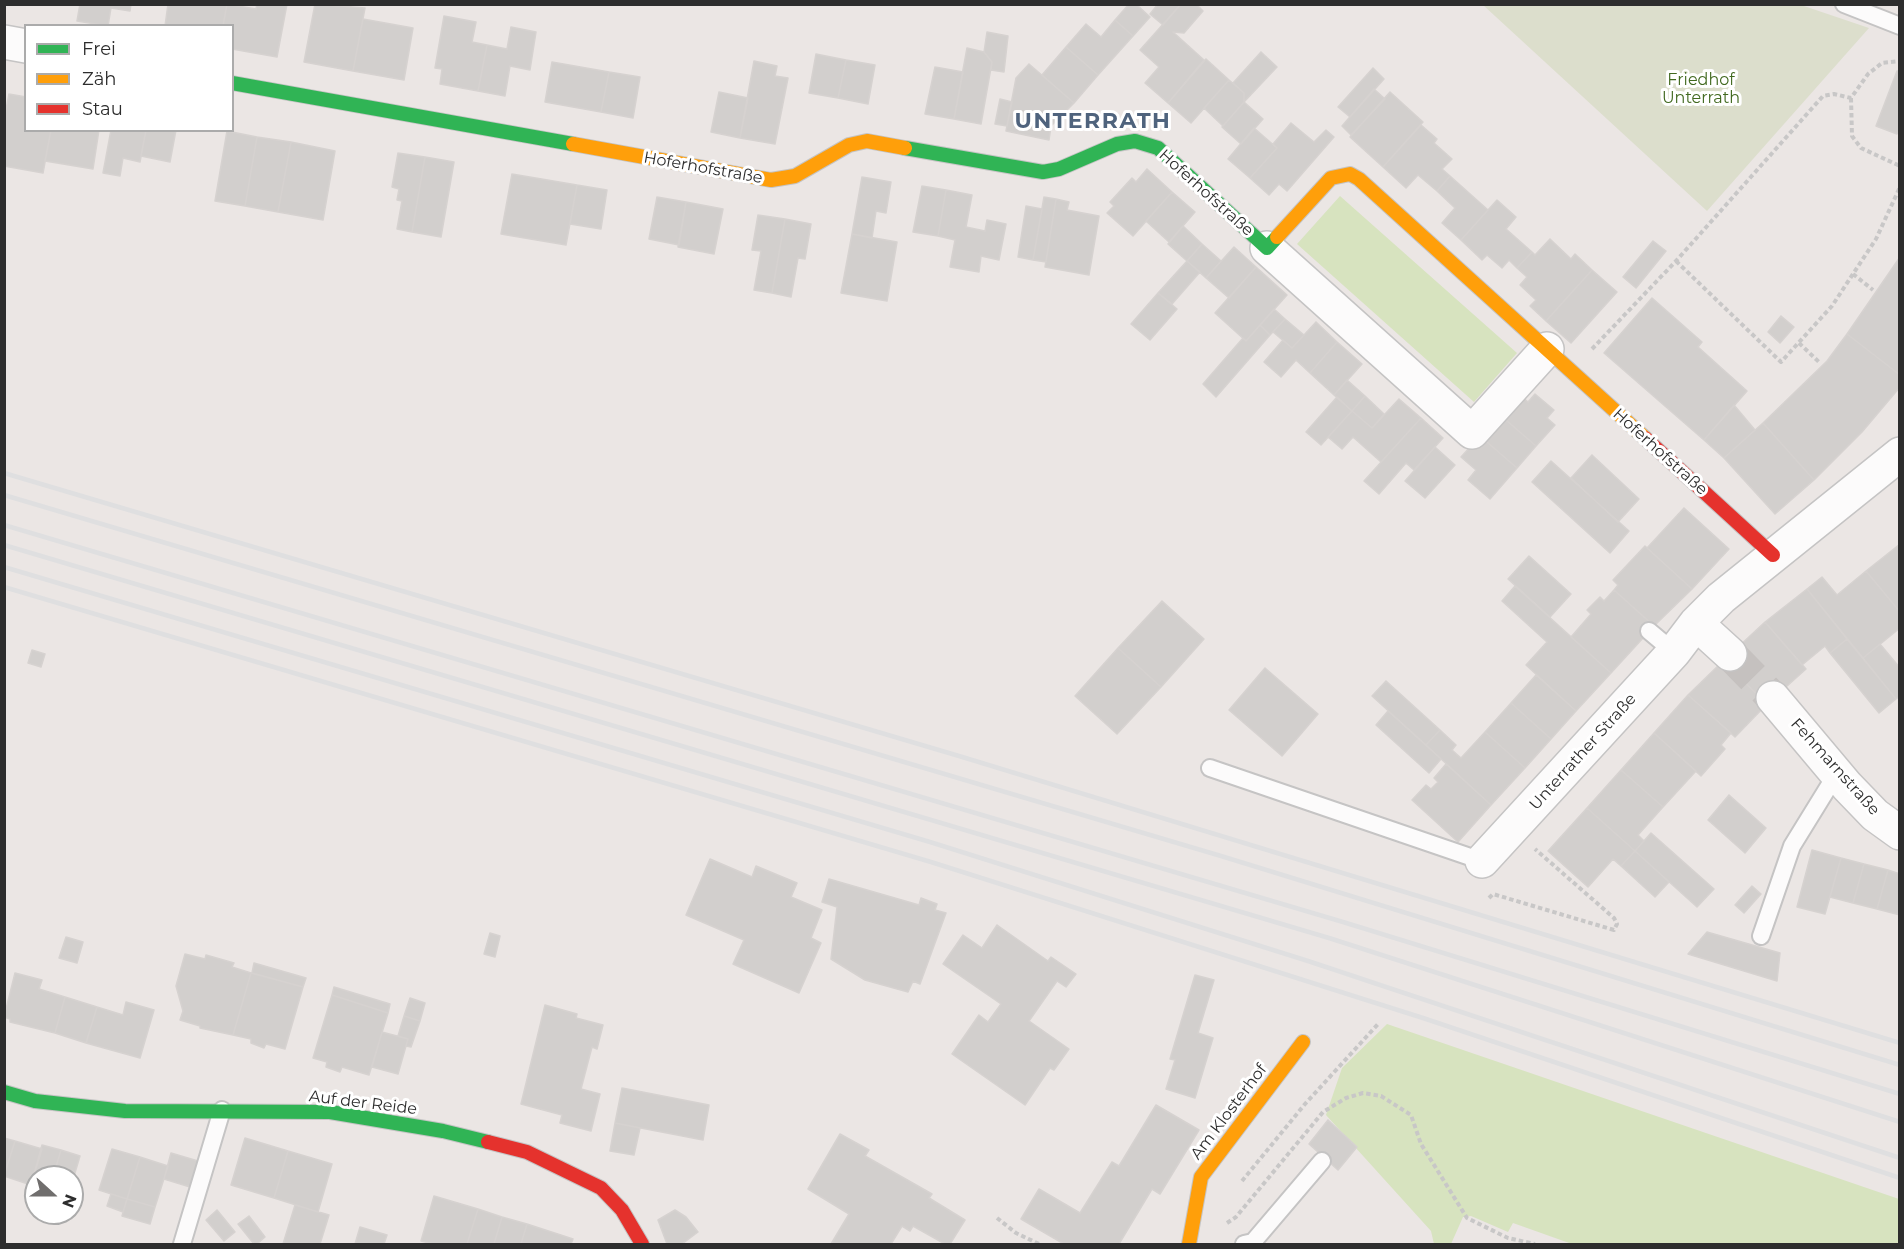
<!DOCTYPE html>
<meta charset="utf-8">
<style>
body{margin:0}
#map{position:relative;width:1904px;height:1249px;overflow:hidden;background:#ebe6e4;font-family:Montserrat,sans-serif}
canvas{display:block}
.frame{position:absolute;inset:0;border:6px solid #2d2d2d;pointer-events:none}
.legend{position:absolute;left:24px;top:24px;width:210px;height:108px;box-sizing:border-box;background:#fff;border:2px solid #ababab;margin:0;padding:8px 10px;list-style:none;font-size:18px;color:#2d2d2d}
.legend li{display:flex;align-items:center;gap:12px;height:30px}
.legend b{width:30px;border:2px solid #ababab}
.north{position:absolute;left:24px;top:1165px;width:60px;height:60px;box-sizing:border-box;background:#fff;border:2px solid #ababab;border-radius:50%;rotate:111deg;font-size:16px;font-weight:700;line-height:24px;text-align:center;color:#2d2d2d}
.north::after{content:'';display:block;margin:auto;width:21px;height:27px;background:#706e6d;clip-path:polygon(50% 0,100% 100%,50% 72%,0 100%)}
</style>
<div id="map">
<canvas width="1904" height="1249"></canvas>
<div class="frame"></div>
<ul class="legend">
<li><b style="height:8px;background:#30b455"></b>Frei</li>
<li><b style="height:8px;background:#ff9f0a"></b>Zäh</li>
<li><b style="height:8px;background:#e5322d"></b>Stau</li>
</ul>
<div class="north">N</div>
</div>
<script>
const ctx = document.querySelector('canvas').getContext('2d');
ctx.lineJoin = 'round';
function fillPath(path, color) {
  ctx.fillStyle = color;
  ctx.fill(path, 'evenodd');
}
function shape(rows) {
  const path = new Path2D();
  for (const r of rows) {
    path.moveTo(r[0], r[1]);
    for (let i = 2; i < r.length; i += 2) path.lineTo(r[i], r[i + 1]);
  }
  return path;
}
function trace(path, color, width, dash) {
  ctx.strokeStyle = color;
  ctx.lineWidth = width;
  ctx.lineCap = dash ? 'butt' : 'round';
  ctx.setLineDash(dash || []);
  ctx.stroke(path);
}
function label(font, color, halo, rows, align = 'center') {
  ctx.font = font + ' Montserrat,sans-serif';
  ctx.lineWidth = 6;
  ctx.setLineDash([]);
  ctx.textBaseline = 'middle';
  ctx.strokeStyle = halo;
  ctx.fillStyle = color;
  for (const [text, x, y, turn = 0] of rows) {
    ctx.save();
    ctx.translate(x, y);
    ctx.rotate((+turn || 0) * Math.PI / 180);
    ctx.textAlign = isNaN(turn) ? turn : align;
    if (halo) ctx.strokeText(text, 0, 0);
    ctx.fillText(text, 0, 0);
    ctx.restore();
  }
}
const green = shape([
 [1340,196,1517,353,1474,402,1297,244],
 [1387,1024,1899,1199,1899,1244,1572,1244,1513,1223,1508,1232,1471,1216,1463,1217,1451,1244,1434,1244,1431,1231,1326,1115,1342,1068]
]);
const cemetery = shape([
 [1483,5,1801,5,1869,28,1707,211]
]);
const building = shape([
 [80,4,131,4,130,11,111,8,108,26,77,21,80,4],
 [168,4,227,4,223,26,165,26,168,4],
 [227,4,256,9,257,4,287,4,277,57,232,49,232,26,223,26,227,4],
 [315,4,365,8,353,71,304,62,315,4],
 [1129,4,1136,4,1150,17,1133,36,1115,20,1129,4],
 [1158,4,1181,4,1163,25,1150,14,1158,4],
 [1181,4,1196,4,1203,11,1184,33,1173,32,1204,60,1168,103,1145,83,1159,67,1140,50,1181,4],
 [444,16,476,22,472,42,487,45,478,91,440,84,442,69,435,68,444,16],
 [363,19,413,28,404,80,353,71,363,19],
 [1115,20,1133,36,1098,75,1066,47,1086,24,1101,37,1115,20],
 [511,27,536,32,530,70,510,66,505,96,478,91,487,45,507,49,511,27],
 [987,32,1008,36,1004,72,991,70,992,62,984,52,987,32],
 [1066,47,1098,75,1074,103,1042,75,1066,47],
 [967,48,984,52,992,62,981,124,954,119,967,48],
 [1261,52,1277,67,1244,102,1244,93,1233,83,1261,52],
 [816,54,846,60,838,98,809,93,816,54],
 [1206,59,1229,80,1191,123,1168,103,1206,59],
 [846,60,875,65,868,104,838,98,846,60],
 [754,61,777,66,775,76,788,78,775,144,740,138,754,61],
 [552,62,609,72,601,112,545,102,552,62],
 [1029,64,1074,103,1051,126,1049,140,1006,131,1016,78,1029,64],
 [935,67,963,72,954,119,925,114,935,67],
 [1373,68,1384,79,1350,117,1338,107,1373,68],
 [1897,71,1900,71,1900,128,1897,134,1876,126,1897,71],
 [609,72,640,77,633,118,601,112,609,72],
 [1229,80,1244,93,1244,102,1223,126,1204,108,1229,80],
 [1374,89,1385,99,1351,135,1342,126,1374,89],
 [719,92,748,98,740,138,711,132,719,92],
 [1390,92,1423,122,1383,167,1350,137,1390,92],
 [9,94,26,97,26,130,51,130,43,173,4,166,4,120,9,94],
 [1000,99,1012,102,1007,126,995,124,1000,99],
 [1244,102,1263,119,1241,144,1222,127,1244,102],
 [1291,123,1314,142,1326,130,1334,137,1287,191,1279,184,1269,195,1250,178,1277,148,1273,144,1291,123],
 [1421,125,1437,139,1434,143,1452,159,1442,169,1450,176,1437,191,1418,175,1406,188,1383,167,1421,125],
 [1254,128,1277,148,1250,178,1228,159,1254,128],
 [51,130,99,130,93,169,45,161,51,130],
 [111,130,146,130,140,162,123,158,120,176,103,173,111,130],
 [146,130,176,130,170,162,141,156,146,130],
 [227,131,257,137,245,206,215,201,227,131],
 [257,137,291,142,278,212,245,206,257,137],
 [291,142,335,151,323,220,278,212,291,142],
 [398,153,425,157,412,232,397,229,402,201,397,200,399,189,392,187,398,153],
 [425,157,454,162,441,237,412,232,425,157],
 [1147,169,1172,192,1133,236,1107,213,1114,206,1110,202,1132,178,1136,182,1147,169],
 [512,174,577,185,566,245,501,234,512,174],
 [1450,176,1488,210,1461,240,1442,223,1455,208,1437,191,1450,176],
 [862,177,891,182,886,213,876,211,872,238,852,234,862,177],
 [577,185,607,190,601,229,570,224,577,185],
 [922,186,946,190,938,236,913,232,922,186],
 [946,190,972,195,966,227,985,231,987,220,1006,224,999,260,981,256,979,272,950,267,955,240,938,236,946,190],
 [1172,192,1195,212,1169,242,1146,221,1172,192],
 [657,197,686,202,679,245,649,239,657,197],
 [1044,197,1056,199,1046,262,1033,260,1044,197],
 [1056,199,1069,202,1067,210,1099,216,1089,275,1045,267,1056,199],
 [1497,200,1516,217,1506,229,1532,252,1517,268,1509,260,1502,268,1487,255,1482,260,1461,240,1497,200],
 [686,202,723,209,714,254,678,247,686,202],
 [1026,206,1042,209,1033,260,1018,257,1026,206],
 [758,215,785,219,772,293,754,290,761,251,752,250,758,215],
 [785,219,811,224,805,259,798,258,791,297,772,293,785,219],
 [1183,226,1202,244,1187,261,1168,244,1183,226],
 [852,234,897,242,887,301,841,293,852,234],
 [1550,239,1571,259,1575,254,1592,270,1546,321,1530,306,1536,300,1520,285,1527,277,1517,268,1532,252,1535,255,1550,239],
 [1653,241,1666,251,1636,288,1623,277,1653,241],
 [1202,244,1221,261,1206,278,1187,261,1202,244],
 [1234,247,1256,267,1229,298,1206,278,1234,247],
 [1900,257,1900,375,1847,334,1900,257],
 [1187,261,1200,272,1172,304,1158,293,1187,261],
 [1256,267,1287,295,1246,341,1215,313,1256,267],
 [1592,270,1617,292,1571,343,1546,321,1592,270],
 [1158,293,1177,309,1150,340,1131,324,1158,293],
 [1652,298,1702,342,1698,347,1747,391,1704,440,1604,353,1652,298],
 [1274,309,1285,319,1270,335,1260,325,1274,309],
 [1781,316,1794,327,1780,343,1768,332,1781,316],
 [1285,319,1304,335,1292,348,1273,332,1285,319],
 [1316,322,1337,342,1310,373,1296,360,1281,377,1264,362,1283,340,1292,348,1316,322],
 [1260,325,1270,335,1216,397,1203,384,1243,338,1246,341,1260,325],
 [1847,334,1900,375,1900,387,1862,432,1814,480,1763,423,1827,361,1847,334],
 [1337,342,1362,364,1334,395,1310,373,1337,342],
 [1347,380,1365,396,1352,411,1334,395,1347,380],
 [1518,393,1528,402,1535,394,1554,410,1547,418,1555,425,1536,446,1499,414,1518,393],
 [1365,396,1384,414,1372,428,1352,411,1365,396],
 [1337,397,1352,411,1321,445,1306,432,1337,397],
 [1399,399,1421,418,1381,462,1353,437,1342,449,1328,437,1352,411,1372,428,1399,399],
 [1734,405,1755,430,1724,458,1704,440,1734,405],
 [1499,414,1536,446,1517,468,1480,436,1499,414],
 [1421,418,1443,438,1414,470,1406,463,1379,494,1364,481,1421,418],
 [1763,423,1814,480,1775,514,1724,458,1763,423],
 [1480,436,1517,468,1490,499,1468,480,1476,470,1461,457,1480,436],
 [1435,447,1455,465,1425,498,1405,481,1435,447],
 [1592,455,1639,499,1618,522,1571,478,1592,455],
 [1551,461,1629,531,1610,553,1532,482,1551,461],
 [1684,508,1729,549,1692,589,1647,548,1684,508],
 [1900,544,1900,612,1866,571,1900,544],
 [1645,546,1692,589,1654,626,1614,590,1618,585,1613,580,1645,546],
 [1529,556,1571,594,1550,617,1508,579,1529,556],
 [1866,571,1900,612,1900,628,1863,658,1807,589,1822,577,1837,595,1866,571],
 [1515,586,1611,673,1576,711,1526,665,1547,642,1502,601,1515,586],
 [1807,589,1847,639,1830,653,1825,646,1802,665,1765,622,1807,589],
 [1614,590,1654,626,1611,673,1571,637,1591,614,1587,610,1600,597,1604,601,1614,590],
 [1162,601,1204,639,1161,687,1118,648,1162,601],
 [1765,622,1806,669,1767,704,1723,661,1765,622],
 [1847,639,1896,699,1879,713,1830,653,1847,639],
 [1880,644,1900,668,1900,696,1896,699,1863,658,1880,644],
 [1118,648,1161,687,1117,734,1075,696,1118,648],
 [32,650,45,654,41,667,28,663,32,650],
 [1723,661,1767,704,1735,737,1688,695,1723,661],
 [1265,668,1318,714,1282,756,1229,710,1265,668],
 [1536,675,1576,711,1551,739,1511,703,1536,675],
 [1386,681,1440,730,1426,745,1372,696,1386,681],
 [1688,695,1731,733,1721,745,1725,749,1701,776,1654,733,1688,695],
 [1511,703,1551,739,1525,768,1485,732,1511,703],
 [1388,711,1441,759,1429,773,1376,725,1388,711],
 [1440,730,1456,745,1452,750,1461,758,1485,732,1525,768,1491,805,1426,745,1440,730],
 [1654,733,1696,771,1663,807,1621,770,1654,733],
 [1446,764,1491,805,1458,842,1412,800,1426,785,1431,789,1438,782,1434,778,1446,764],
 [1621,770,1663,807,1638,835,1644,841,1635,851,1587,808,1621,770],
 [1729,795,1766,828,1745,853,1708,820,1729,795],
 [1587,808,1635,851,1621,866,1613,859,1588,887,1548,851,1587,808],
 [1651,833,1714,889,1697,907,1635,851,1651,833],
 [1812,850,1841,858,1825,914,1797,907,1812,850],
 [1635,851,1669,882,1655,897,1621,866,1635,851],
 [1841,858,1864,864,1853,903,1830,897,1841,858],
 [710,859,752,877,756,866,797,883,791,897,822,910,811,938,821,943,799,993,733,964,744,940,686,915,710,859],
 [1864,864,1888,870,1877,909,1853,903,1864,864],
 [1888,870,1900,874,1900,915,1877,909,1888,870],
 [829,879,919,905,921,898,937,904,935,910,946,913,920,984,913,981,908,992,865,980,831,959,837,907,822,902,829,879],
 [1752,886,1761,894,1744,913,1735,905,1752,886],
 [997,925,1048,961,1051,957,1076,974,1066,987,1057,981,1029,1021,1069,1049,1054,1070,1050,1068,1025,1105,952,1054,979,1015,988,1022,1001,1004,943,964,963,935,982,948,997,925],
 [1707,932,1780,953,1777,981,1688,954,1707,932],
 [490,933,500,936,495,957,484,954,490,933],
 [66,937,83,942,77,963,59,958,66,937],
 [185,954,205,959,206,955,234,963,232,967,251,973,233,1035,200,1028,200,1026,180,1020,183,1011,176,986,185,954],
 [254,963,306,978,303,987,252,973,254,963],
 [15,973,42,980,39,989,65,997,55,1033,10,1022,10,1019,4,1017,15,973],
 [251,973,303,987,285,1049,266,1044,264,1048,251,1043,251,1039,233,1035,251,973],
 [1195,975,1214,980,1198,1033,1213,1038,1195,1098,1166,1089,1175,1060,1170,1059,1195,975],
 [334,987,390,1004,388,1013,332,995,334,987],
 [332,995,388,1013,369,1075,342,1067,340,1072,326,1067,327,1062,313,1058,332,995],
 [65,997,97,1007,86,1043,55,1033,65,997],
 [410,998,425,1003,420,1021,404,1016,410,998],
 [126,1002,154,1010,140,1058,86,1043,97,1007,123,1015,126,1002],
 [545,1005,577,1014,576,1018,603,1025,597,1049,592,1047,581,1089,600,1094,591,1131,560,1123,562,1115,521,1104,545,1005],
 [404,1016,420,1021,411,1047,406,1046,408,1039,398,1036,404,1016],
 [382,1032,408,1039,398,1074,372,1067,382,1032],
 [622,1088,709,1105,703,1140,615,1123,622,1088],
 [1156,1105,1199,1130,1160,1194,1152,1189,1119,1244,1064,1244,1021,1219,1039,1189,1080,1213,1112,1162,1119,1166,1156,1105],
 [1328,1120,1357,1147,1338,1170,1309,1144,1328,1120],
 [615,1123,640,1128,634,1155,610,1151,615,1123],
 [840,1134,869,1150,865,1156,932,1194,929,1198,965,1220,950,1244,945,1244,913,1226,910,1231,902,1226,891,1244,831,1244,849,1214,808,1189,840,1134],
 [4,1138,15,1141,4,1175,4,1138],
 [245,1138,288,1151,274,1198,231,1185,245,1138],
 [15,1141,42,1149,31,1185,4,1176,15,1141],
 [42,1145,61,1150,53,1177,36,1177,36,1186,31,1185,42,1145],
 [112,1149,140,1157,127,1199,99,1190,112,1149],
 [61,1150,80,1156,72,1183,72,1177,53,1177,61,1150],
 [288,1151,332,1164,318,1212,274,1198,288,1151],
 [171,1153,198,1161,190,1187,164,1179,171,1153],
 [140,1157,168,1166,155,1207,127,1199,140,1157],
 [111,1194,127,1199,123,1212,107,1206,111,1194],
 [434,1196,478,1209,467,1244,433,1244,421,1241,434,1196],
 [127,1199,155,1207,150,1224,122,1216,127,1199],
 [295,1205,329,1215,320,1244,283,1244,295,1205],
 [478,1209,502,1217,494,1244,467,1244,478,1209],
 [217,1210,235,1232,224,1241,206,1220,217,1210],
 [675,1210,686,1217,698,1232,682,1244,667,1244,658,1220,675,1210],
 [249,1216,265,1237,257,1244,254,1244,238,1224,249,1216],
 [502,1217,527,1224,521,1244,494,1244,502,1217],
 [527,1224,573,1239,571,1244,521,1244,527,1224],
 [360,1227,387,1235,384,1244,355,1244,360,1227]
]);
const streetTunnel = shape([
 [1730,654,1773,698]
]);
const path = shape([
 [1851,98,1852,136,1861,148,1900,166],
 [1676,261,1781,362,1832,306,1876,239,1900,187],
 [1853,274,1873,290],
 [1799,343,1819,362],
 [1592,349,1676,261,1823,96,1834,94,1851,98,1868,74,1882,63,1900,61],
 [1489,898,1493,894,1614,930,1617,924,1614,918,1535,849],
 [1242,1181,1305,1104,1379,1023],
 [997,1218,1016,1233,1039,1244],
 [1227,1223,1236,1217,1323,1112,1346,1098,1363,1093,1381,1096,1411,1115,1421,1144,1467,1218,1508,1238,1535,1244]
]);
const lane = shape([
 [1844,4,1900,26],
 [1649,631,1674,652],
 [1210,768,1482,861],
 [1761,936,1792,846,1837,773],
 [182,1244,222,1110],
 [1244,1244,1253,1242,1322,1161]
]);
const street = shape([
 [4,42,26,46],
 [1267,248,1472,432,1547,349],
 [1696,623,1730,654],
 [1773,698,1847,786,1875,815,1900,833],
 [1482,861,1674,652,1696,623,1721,598,1900,454]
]);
const fast = shape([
 [232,83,573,144],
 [905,148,1043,172,1059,169,1117,144,1135,141,1158,148,1267,248,1277,237],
 [4,1092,35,1101,125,1111,330,1112,443,1131,488,1142]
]);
const slow = shape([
 [573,144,771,180,795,176,849,145,867,141,905,148],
 [1277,237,1331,178,1350,174,1359,179,1645,438],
 [1189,1244,1201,1177,1303,1042]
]);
const jam = shape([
 [1645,438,1773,555],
 [488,1142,527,1152,601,1188,622,1210,642,1244]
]);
const rail = shape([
 [4,473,959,756,1900,1043],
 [4,495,1221,856,1900,1065],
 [4,525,1343,922,1900,1094],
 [4,545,1329,938,1900,1122],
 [4,567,930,842,1308,961,1900,1158],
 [4,587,931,862,1423,1018,1900,1178]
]);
const parkNames = [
 ["Friedhof",1701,80],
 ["Unterrath",1701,98]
];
const streetNames = [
 ["Hoferhofstraße",703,168,10],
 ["Hoferhofstraße",1206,193,42],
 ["Hoferhofstraße",1660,452,42],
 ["Unterrather Straße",1583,752,-48],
 ["Fehmarnstraße",1835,767,48],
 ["Auf der Reide",363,1103,7],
 ["Am Klosterhof",1229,1112,-53]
];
const districtNames = [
 ["UNTERRATH",1093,122]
];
fillPath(green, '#d7e3bf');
fillPath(cemetery, '#dcdecc');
fillPath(building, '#d2cfcd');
trace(building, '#d6d2d0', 1.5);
trace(streetTunnel, '#c5c1bf', 33, [33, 16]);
trace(lane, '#c5c4c4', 20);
trace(street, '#c5c4c4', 36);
trace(fast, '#c5c4c4', 16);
trace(slow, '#c5c4c4', 16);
trace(jam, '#c5c4c4', 16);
trace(path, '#c8c7c7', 4, [4.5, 3]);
trace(lane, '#fcfbfb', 16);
trace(street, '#fcfbfb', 33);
trace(fast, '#30b455', 14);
trace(slow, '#ff9f0a', 14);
trace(jam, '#e5322d', 14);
trace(rail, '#dfdfe0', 4.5);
label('16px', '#41691f', '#fff', parkNames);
label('16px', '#2d2d2d', '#fff', streetNames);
ctx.letterSpacing = '1.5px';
label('bold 22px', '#4f637d', '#fff', districtNames);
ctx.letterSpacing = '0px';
</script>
